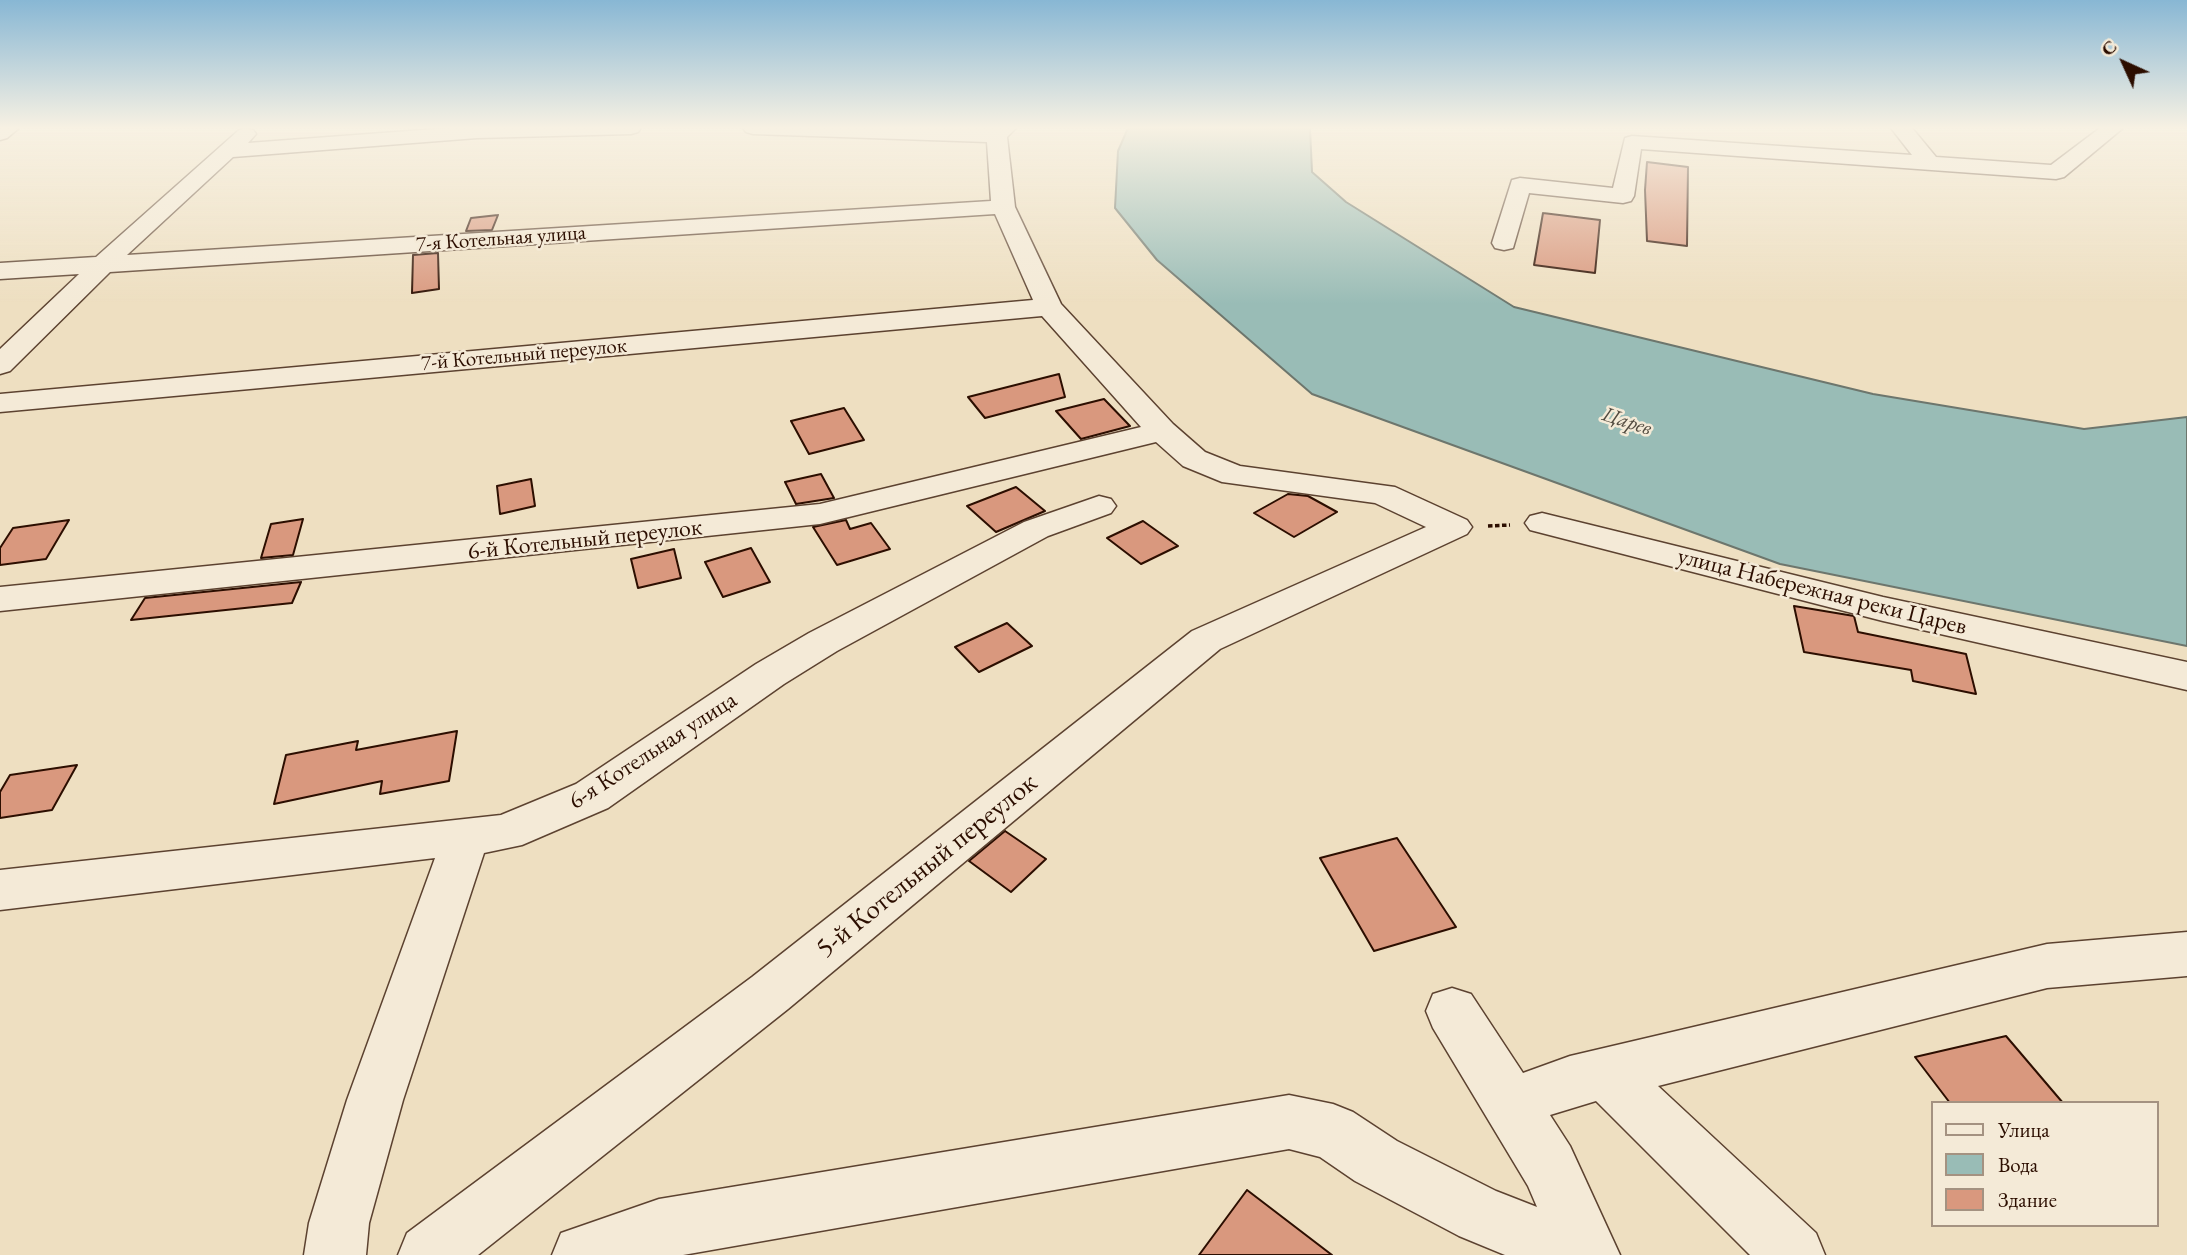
<!DOCTYPE html>
<meta charset="utf-8">
<style>
body{margin:0}
#map{position:relative;width:2187px;height:1255px;overflow:hidden;background:#eedfc1;font-family:"EB Garamond",serif}
canvas{display:block}
.legend{position:absolute;left:1931px;top:1101px;width:228px;height:126px;box-sizing:border-box;background:#f4ead7;border:2px solid #a49281;margin:0;padding:9px 12px;list-style:none;font-size:21px;color:#2c0e00}
.legend li{display:flex;align-items:center;gap:14px;height:35px}
.legend b{width:35px;border:2px solid #a49281}
.north{position:absolute;left:2089px;top:28px;width:70px;height:70px;-webkit-text-stroke:5px #f4ead7;paint-order:stroke;rotate:315deg;font-size:19px;font-weight:700;line-height:28px;text-align:center;color:#2c0e00}
.north::after{content:'';display:block;margin:auto;width:24px;height:32px;background:#2c0e00;clip-path:polygon(50% 0,100% 100%,50% 72%,0 100%)}
</style>
<div id="map">
<canvas width="2187" height="1255"></canvas>
<ul class="legend">
<li><b style="height:9px;background:#f4ead7"></b>Улица</li>
<li><b style="height:19px;background:#99bcb6"></b>Вода</li>
<li><b style="height:19px;background:#d9987e"></b>Здание</li>
</ul>
<div class="north">С</div>
</div>
<script>
const ctx = document.querySelector('canvas').getContext('2d');
ctx.lineJoin = 'round';
function fillPath(path, color) {
  ctx.fillStyle = color;
  ctx.fill(path, 'evenodd');
}
function shape(rows) {
  const path = new Path2D();
  for (const r of rows) {
    path.moveTo(r[0], r[1]);
    for (let i = 2; i < r.length; i += 2) path.lineTo(r[i], r[i + 1]);
  }
  return path;
}
function trace(path, color, width, dash) {
  ctx.strokeStyle = color;
  ctx.lineWidth = width;
  ctx.lineCap = dash ? 'butt' : 'round';
  ctx.setLineDash(dash || []);
  ctx.stroke(path);
}
function label(font, color, halo, rows, align = 'center') {
  ctx.font = font + ' "EB Garamond",serif';
  ctx.lineWidth = 5;
  ctx.setLineDash([]);
  ctx.textBaseline = 'middle';
  ctx.strokeStyle = halo;
  ctx.fillStyle = color;
  for (const [text, x, y, turn = 0] of rows) {
    ctx.save();
    ctx.translate(x, y);
    ctx.rotate((+turn || 0) * Math.PI / 180);
    ctx.textAlign = isNaN(turn) ? turn : align;
    if (halo) ctx.strokeText(text, 0, 0);
    ctx.fillText(text, 0, 0);
    ctx.restore();
  }
}
const water = shape([
 [1128,128,1310,128,1312,172,1346,202,1514,307,1873,394,2084,429,2187,417,2187,646,1780,564,1312,394,1157,260,1115,208,1118,151,1128,128]
]);
const building = shape([
 [1647,162,1688,167,1687,246,1647,241,1645,190,1647,162],
 [1543,213,1600,220,1595,273,1534,265,1543,213],
 [498,215,492,230,466,231,471,218,498,215],
 [438,253,439,289,412,293,413,255,438,253],
 [1059,374,1065,397,985,418,968,397,1059,374],
 [1104,399,1130,426,1081,439,1056,411,1104,399],
 [844,408,864,440,809,454,791,421,844,408],
 [821,474,834,498,796,504,785,482,821,474],
 [531,479,535,506,500,514,497,486,531,479],
 [1016,487,1045,511,996,532,967,506,1016,487],
 [1288,494,1308,496,1337,512,1294,537,1254,513,1288,494],
 [303,519,293,555,261,558,271,524,303,519],
 [69,520,46,559,0,565,0,548,13,528,69,520],
 [846,520,850,529,871,523,890,549,837,565,813,527,846,520],
 [1143,521,1178,546,1141,564,1107,538,1143,521],
 [751,548,770,582,723,597,705,562,751,548],
 [674,549,681,578,638,588,631,559,674,549],
 [301,582,292,603,131,620,145,598,301,582],
 [1794,606,1854,616,1858,632,1966,654,1976,694,1913,681,1911,670,1804,652,1794,606],
 [1007,623,1032,646,979,672,955,647,1007,623],
 [457,731,449,781,380,794,382,781,274,804,286,755,358,741,356,750,457,731],
 [77,765,52,810,0,818,0,792,10,775,77,765],
 [1005,831,1046,859,1011,892,969,861,1005,831],
 [1397,838,1456,927,1374,951,1320,858,1397,838],
 [2006,1036,2063,1103,1950,1103,1915,1057,2006,1036],
 [1247,1190,1332,1255,1199,1255,1247,1190]
]);
const path = shape([
 [1488,526,1510,525]
]);
const minor = shape([
 [0,128,19,128,7,138,0,140,0,128],
 [245,128,253,130,256,134,248,143,449,128,641,128,638,132,631,134,477,138,233,157,127,255,991,201,987,142,753,134,746,132,743,128,1016,128,1007,137,1015,207,1061,304,1173,424,1205,452,1240,466,1395,487,1467,520,1472,527,1467,534,1220,649,788,1009,478,1255,398,1255,407,1233,752,977,1192,631,1426,527,1375,503,1222,482,1183,466,1156,442,820,524,0,611,0,587,820,504,1141,427,1042,316,0,412,0,394,1033,300,995,214,110,272,10,371,0,374,0,349,79,274,0,279,0,263,96,257,239,130,245,128],
 [1891,128,1912,128,1936,157,2051,165,2100,128,2123,128,2064,177,2056,179,1641,149,1634,196,1631,201,1623,203,1529,193,1513,248,1504,250,1495,248,1492,243,1512,180,1520,178,1613,188,1625,138,1632,136,1912,155,1891,128],
 [1099,496,1111,499,1116,506,1111,513,1048,536,837,651,784,684,608,808,522,845,484,853,403,1100,369,1223,366,1255,304,1255,309,1223,347,1100,435,858,0,910,0,870,501,815,576,784,756,664,809,633,1024,522,1099,496],
 [1542,513,1883,597,2187,662,2187,690,1883,621,1530,530,1525,523,1530,516,1542,513],
 [2187,932,2187,976,2047,988,1658,1086,1816,1233,1825,1255,1750,1255,1596,1101,1550,1115,1570,1146,1620,1255,1505,1255,1459,1236,1355,1181,1320,1157,1289,1149,683,1255,552,1255,561,1233,659,1199,1289,1095,1333,1104,1353,1112,1397,1141,1496,1191,1537,1207,1528,1186,1433,1028,1426,1011,1433,994,1452,988,1471,994,1523,1073,1570,1056,2047,944,2187,932]
]);
const farStreetnames = [
 ["7-я Котельная улица",501,239,-4],
 ["7-й Котельный переулок",524,355,-5]
];
const farWaternames = [
 ["Царев",1627,422,18]
];
const streetNames = [
 ["6-й Котельный переулок",585,540,-6],
 ["улица Набережная реки Царев",1822,592,14],
 ["6-я Котельная улица",653,751,-33]
];
const nearStreetnames = [
 ["5-й Котельный переулок",927,866,-39]
];
fillPath(water, '#99bcb6');
trace(water, '#6d766d', 2);
fillPath(building, '#d9987e');
trace(building, '#2c0e00', 2);
trace(minor, '#5c4230', 3);
trace(path, '#2c0e00', 3.5, [4.5, 2.5]);
fillPath(minor, '#f4ead7');
const sky = ctx.createLinearGradient(0, 0, 0, 304);
sky.addColorStop(0, '#88b7d4');
sky.addColorStop(0.42, '#f7f1e3');
sky.addColorStop(1, '#f7f1e300');
ctx.fillStyle = sky;
ctx.fillRect(0, 0, 2187, 304);
label('21px', '#2c0e00', '#f4ead7', farStreetnames);
label('italic 21px', '#524b40', '#f4ead7', farWaternames);
label('24px', '#2c0e00', '#f4ead7', streetNames);
label('28px', '#2c0e00', '#f4ead7', nearStreetnames);
</script>
